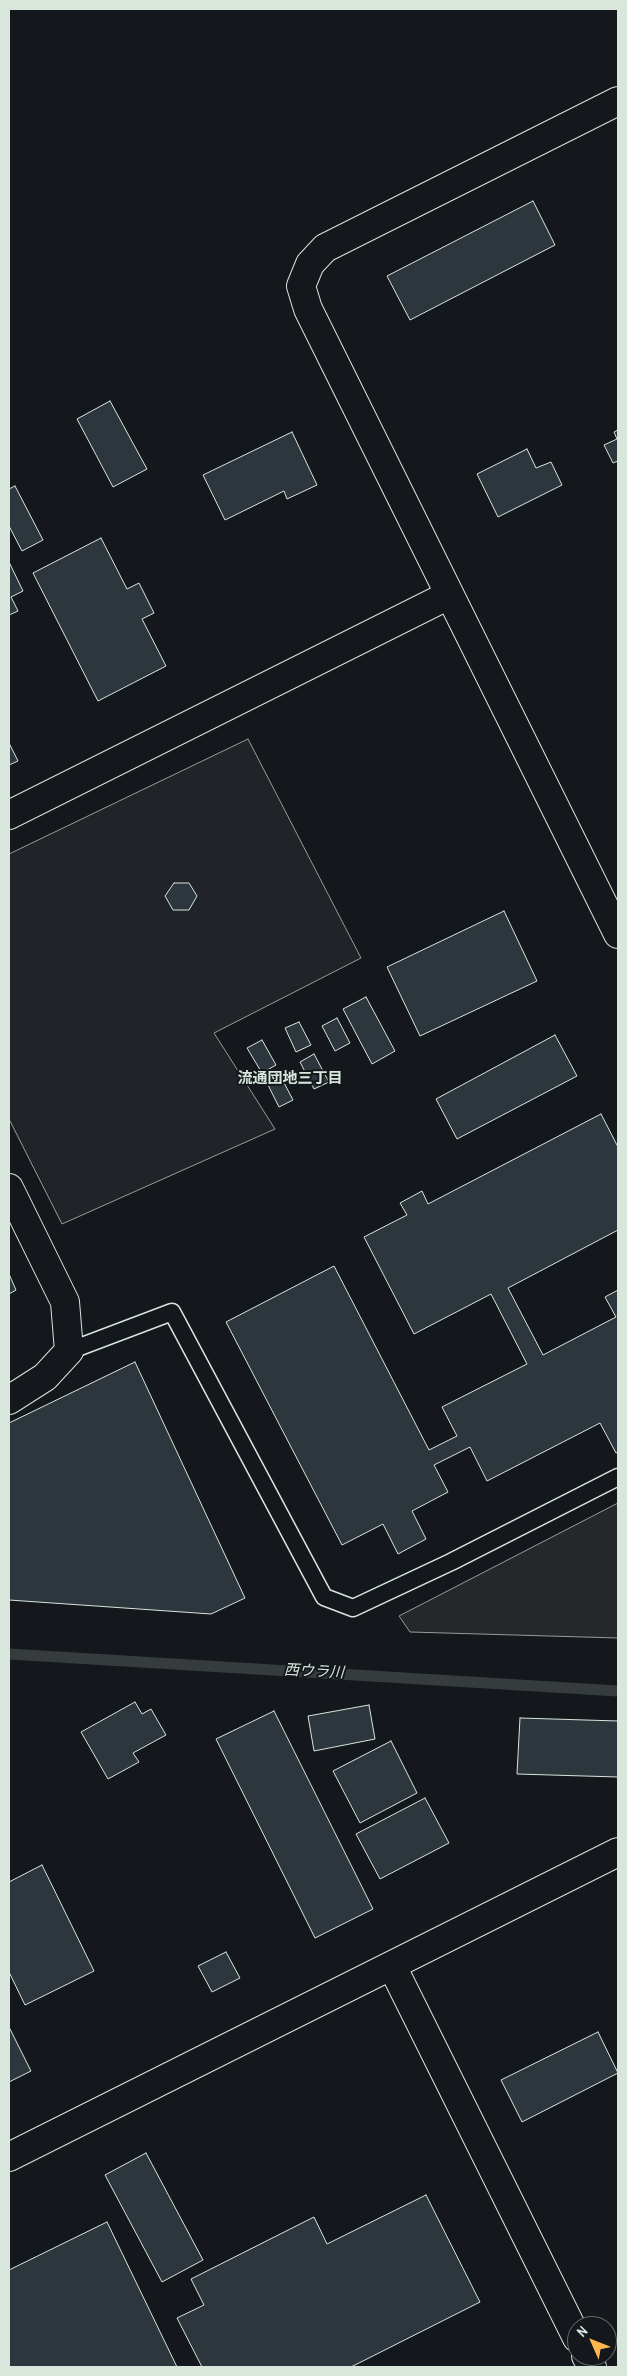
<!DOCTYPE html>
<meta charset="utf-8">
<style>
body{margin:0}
#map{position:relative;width:627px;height:2376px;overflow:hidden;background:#14181c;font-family:"Archivo Narrow",sans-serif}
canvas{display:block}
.frame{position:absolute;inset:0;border:10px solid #d8e6dc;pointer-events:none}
.north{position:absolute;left:567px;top:2316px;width:50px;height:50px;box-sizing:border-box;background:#14181c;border:1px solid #626a69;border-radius:50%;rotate:314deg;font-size:14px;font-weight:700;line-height:20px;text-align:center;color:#d8e6dc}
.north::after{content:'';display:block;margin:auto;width:18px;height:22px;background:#ffb74d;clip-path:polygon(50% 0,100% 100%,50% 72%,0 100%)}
</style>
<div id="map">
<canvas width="627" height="2376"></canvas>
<div class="frame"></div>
<div class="north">N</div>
</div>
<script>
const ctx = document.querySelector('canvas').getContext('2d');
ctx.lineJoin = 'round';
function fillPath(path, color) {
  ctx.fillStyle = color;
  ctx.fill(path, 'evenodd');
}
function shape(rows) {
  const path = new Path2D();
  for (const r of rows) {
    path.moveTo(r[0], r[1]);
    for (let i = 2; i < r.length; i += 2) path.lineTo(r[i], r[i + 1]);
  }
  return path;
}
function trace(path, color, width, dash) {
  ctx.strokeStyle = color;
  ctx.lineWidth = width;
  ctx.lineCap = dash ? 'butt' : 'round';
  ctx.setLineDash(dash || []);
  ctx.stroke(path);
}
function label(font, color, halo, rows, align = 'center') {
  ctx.font = font + ' "Archivo Narrow","Noto Sans JP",sans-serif';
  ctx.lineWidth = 4;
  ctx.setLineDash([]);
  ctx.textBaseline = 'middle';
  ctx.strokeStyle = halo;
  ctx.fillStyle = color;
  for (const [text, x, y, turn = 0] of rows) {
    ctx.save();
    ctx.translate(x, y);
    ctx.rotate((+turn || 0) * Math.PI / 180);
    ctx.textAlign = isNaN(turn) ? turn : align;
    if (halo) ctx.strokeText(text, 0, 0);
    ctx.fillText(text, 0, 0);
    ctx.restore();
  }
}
const green = shape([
 [248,739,361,958,214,1033,275,1129,62,1224,9,1119,9,854,248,739]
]);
const parking = shape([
 [618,1503,618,1638,410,1632,399,1616,618,1503]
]);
const stream = shape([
 [9,1654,618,1691]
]);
const building = shape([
 [533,201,555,245,410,320,387,276,533,201],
 [110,401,147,469,113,487,77,419,110,401],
 [618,430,618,461,613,463,604,445,617,439,614,432,618,430],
 [292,432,317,485,287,499,284,491,225,520,203,475,292,432],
 [527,449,536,468,551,462,562,485,498,517,477,474,527,449],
 [15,486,43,540,22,551,9,526,9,489,15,486],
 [101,538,127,589,139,583,154,613,142,619,166,666,98,701,33,573,101,538],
 [9,562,23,591,11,597,18,611,9,615,9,562],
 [9,743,18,761,9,765,9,743],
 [174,883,189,883,197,896,189,910,173,910,165,896,174,883],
 [504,911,537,981,420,1036,387,967,504,911],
 [366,997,395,1051,372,1064,343,1009,366,997],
 [337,1018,350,1043,335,1051,322,1026,337,1018],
 [299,1022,311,1045,296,1052,285,1028,299,1022],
 [555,1035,577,1076,457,1139,436,1099,555,1035],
 [262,1040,276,1065,262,1073,247,1048,262,1040],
 [314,1054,329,1082,314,1089,300,1062,314,1054],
 [280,1075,293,1100,279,1107,266,1081,280,1075],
 [601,1114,618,1147,618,1230,508,1288,543,1355,616,1317,605,1297,618,1290,618,1452,616,1453,600,1423,487,1481,470,1447,434,1465,448,1492,412,1511,426,1539,398,1554,383,1524,342,1545,226,1322,334,1266,429,1450,457,1436,442,1407,527,1364,491,1294,414,1334,364,1237,407,1215,400,1203,422,1191,428,1204,601,1114],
 [9,1274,16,1290,9,1294,9,1274],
 [135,1362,245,1598,211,1614,9,1600,9,1423,135,1362],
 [135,1702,142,1714,151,1709,166,1735,133,1753,139,1762,108,1779,81,1732,135,1702],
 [369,1705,375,1739,314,1751,308,1716,369,1705],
 [274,1711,373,1909,315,1938,216,1739,274,1711],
 [520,1718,618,1721,618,1777,517,1774,520,1718],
 [391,1741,417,1793,360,1823,333,1771,391,1741],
 [425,1798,449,1843,380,1879,356,1834,425,1798],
 [42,1865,94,1971,25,2005,9,1972,9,1882,42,1865],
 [226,1952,240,1978,212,1992,198,1966,226,1952],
 [9,2027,31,2071,9,2082,9,2027],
 [598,2032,618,2073,522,2122,501,2080,598,2032],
 [146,2153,203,2260,162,2282,105,2175,146,2153],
 [426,2195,480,2302,351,2367,202,2367,177,2318,204,2305,191,2279,314,2217,327,2244,426,2195],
 [107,2222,177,2367,9,2367,9,2270,107,2222]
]);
const service = shape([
 [69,1351,172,1312,324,1597,353,1608,451,1562,618,1477]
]);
const minor = shape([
 [618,101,325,248,310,264,301,286,308,309,618,934],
 [9,815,449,595],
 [9,1188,65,1302,69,1351,45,1377,9,1400],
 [392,1966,577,2338],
 [586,2356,592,2367]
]);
const tertiary = shape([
 [9,2157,618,1852]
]);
const neighbourhoodNames = [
 ["流通団地三丁目",290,1079]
];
const waterNames = [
 ["西ウラ川",314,1672,3]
];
fillPath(green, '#202428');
trace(green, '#939e99', 1);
fillPath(parking, '#24282b');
trace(parking, '#939e99', 1);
trace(stream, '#363b3e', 11);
fillPath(building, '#2c363c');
trace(building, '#d8e6dc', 1);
trace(service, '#d8e6dc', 19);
trace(minor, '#d8e6dc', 30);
trace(tertiary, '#d8e6dc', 30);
trace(service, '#14181c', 16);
trace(minor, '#14181c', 28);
trace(tertiary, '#14181c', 28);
label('bold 15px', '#d8e6dc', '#14181c', neighbourhoodNames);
label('italic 15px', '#d8e6dc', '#14181c', waterNames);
</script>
